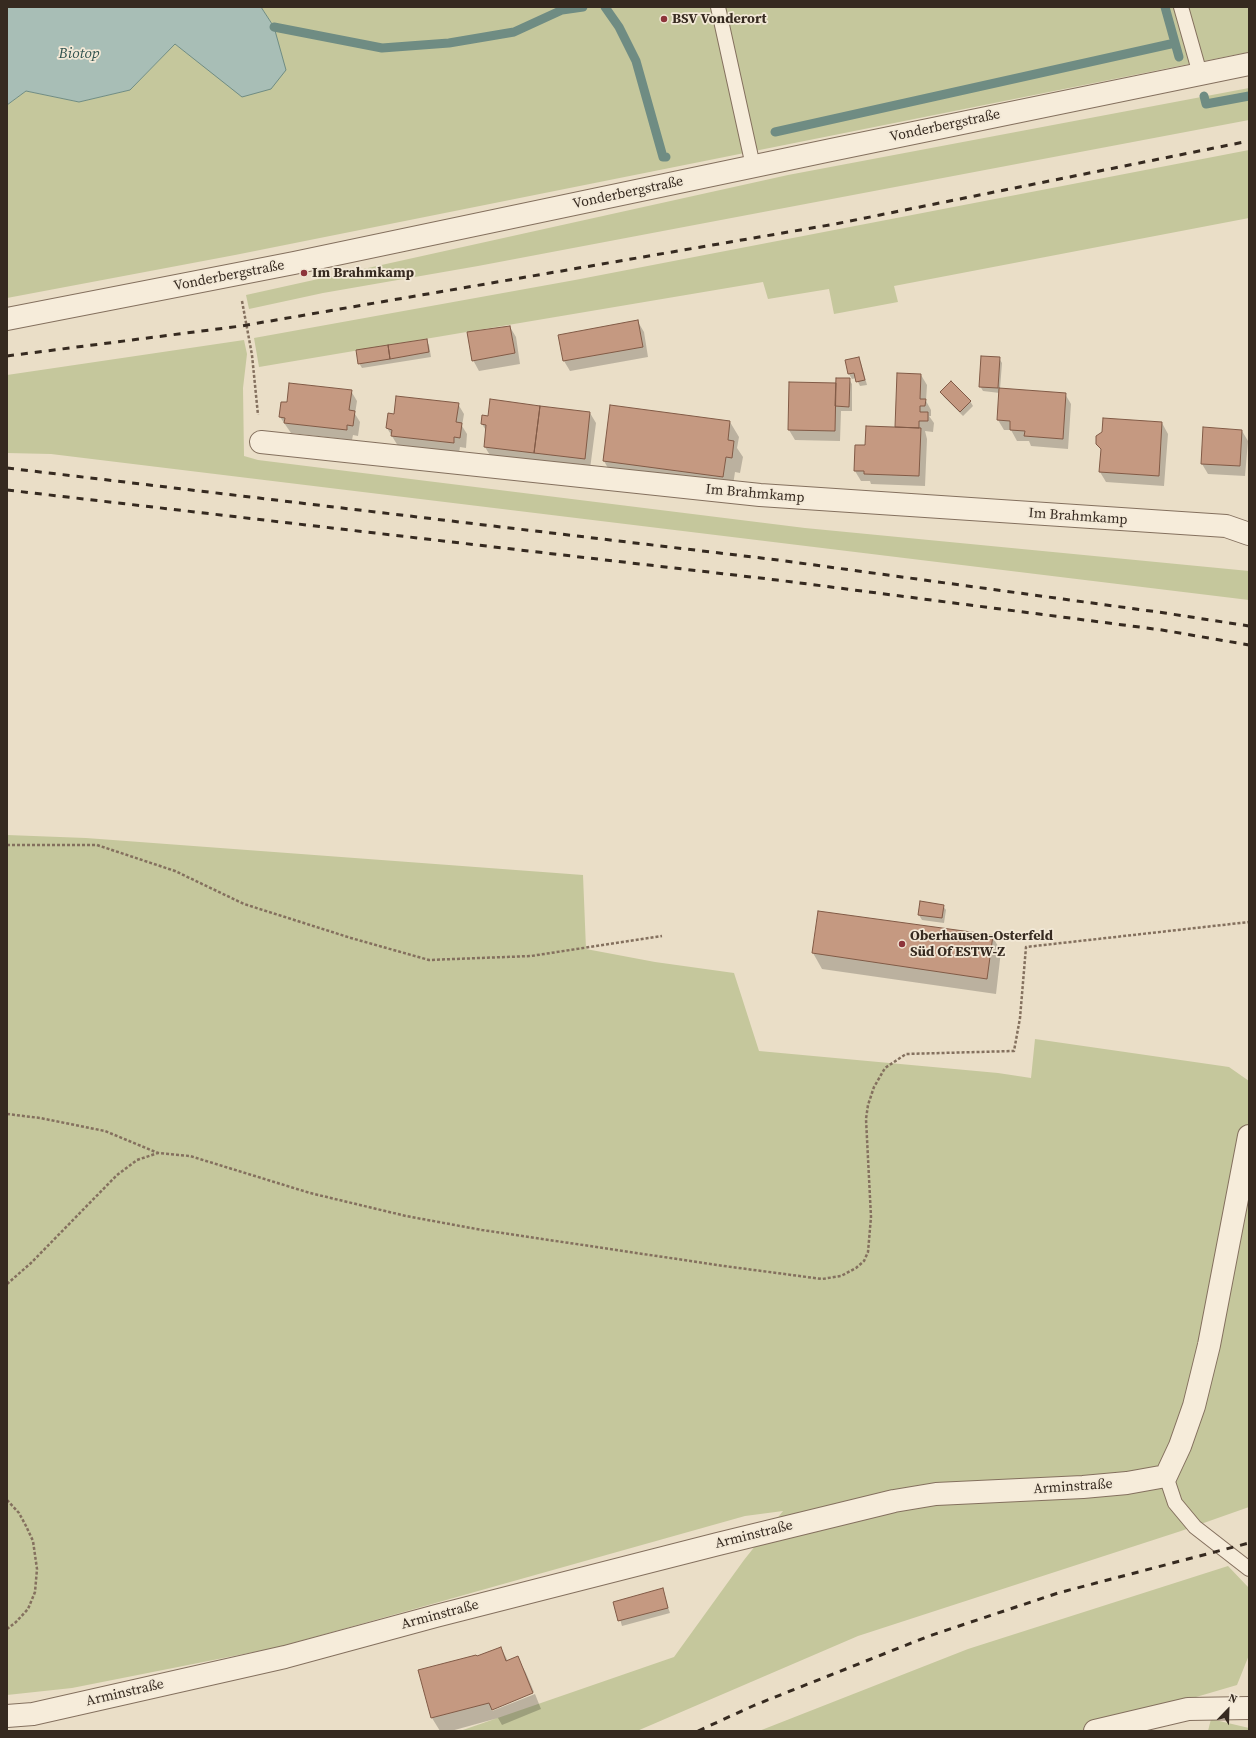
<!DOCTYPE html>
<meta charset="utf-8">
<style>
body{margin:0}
#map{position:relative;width:1256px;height:1738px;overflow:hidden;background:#eadec7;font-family:"Source Serif 4",serif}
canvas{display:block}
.frame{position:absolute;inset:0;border:8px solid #362a20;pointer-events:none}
.north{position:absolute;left:1208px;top:1690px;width:40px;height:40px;-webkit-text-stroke:3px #f2e8d6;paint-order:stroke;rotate:23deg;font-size:11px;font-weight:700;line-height:16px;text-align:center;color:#362a20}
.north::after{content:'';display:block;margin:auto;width:14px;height:18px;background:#362a20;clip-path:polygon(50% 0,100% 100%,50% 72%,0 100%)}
</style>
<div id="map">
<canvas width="1256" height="1738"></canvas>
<div class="frame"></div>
<div class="north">N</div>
</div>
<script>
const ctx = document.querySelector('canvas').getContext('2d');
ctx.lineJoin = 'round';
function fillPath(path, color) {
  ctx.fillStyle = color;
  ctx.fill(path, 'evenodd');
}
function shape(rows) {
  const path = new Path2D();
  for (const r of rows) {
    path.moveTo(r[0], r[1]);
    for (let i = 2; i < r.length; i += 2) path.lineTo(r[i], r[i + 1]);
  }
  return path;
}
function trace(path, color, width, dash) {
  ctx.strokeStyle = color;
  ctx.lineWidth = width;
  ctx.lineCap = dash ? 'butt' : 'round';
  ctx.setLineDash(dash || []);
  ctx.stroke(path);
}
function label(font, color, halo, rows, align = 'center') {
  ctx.font = font + ' "Source Serif 4",serif';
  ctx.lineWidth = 3.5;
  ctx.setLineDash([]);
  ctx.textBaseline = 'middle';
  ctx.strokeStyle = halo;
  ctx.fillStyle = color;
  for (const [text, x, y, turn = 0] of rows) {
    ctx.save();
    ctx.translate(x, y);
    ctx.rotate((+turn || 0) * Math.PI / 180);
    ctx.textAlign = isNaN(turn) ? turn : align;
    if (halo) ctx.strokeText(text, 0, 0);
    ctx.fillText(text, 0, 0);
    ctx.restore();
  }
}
const green = shape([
 [261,7,1249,7,1249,52,235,255,7,298,7,105,26,91,79,102,130,90,175,44,205,67,274,27],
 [1249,88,1249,120,478,266,323,293,249,309,246,295,788,175],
 [1249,150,1249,218,894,286,898,302,834,314,829,289,768,299,763,282,259,367,254,338,575,280],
 [244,340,247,354,243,388,244,456,258,460,805,528,1249,571,1249,600,51,454,7,453,7,375],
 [7,835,86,838,583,875,586,949,655,962,734,973,759,1051,998,1073,1031,1078,1035,1039,1229,1067,1249,1081,1249,1507,1181,1531,858,1636,637,1731,460,1731,674,1657,744,1560,783,1511,745,1516,279,1647,72,1688,7,1695],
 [1228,1566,1249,1588,1249,1655,1237,1685,1080,1731,759,1731,968,1649],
 [1211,1719,1249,1728,1249,1731,1208,1731]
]);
const water = shape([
 [7,7,261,7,274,27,286,70,271,89,242,97,175,44,130,90,79,102,26,91,7,105,7,7]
]);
const shadow = shape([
 [638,322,644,332,648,357,570,371,564,361],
 [510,327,516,337,520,364,479,371,473,360],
 [426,340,429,345,431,357,362,368,359,363],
 [858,358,861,363,867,385,860,386,856,378,852,379,849,374],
 [999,358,1002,363,1000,389,1065,394,1071,404,1068,449,1031,446,1029,441,1017,441,1011,430,1004,430,998,420,1000,393,983,391,980,386],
 [898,374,921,375,927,385,926,401,931,410,931,416,929,416,934,423,933,432,925,431,927,439,925,486,871,484,870,481,861,481,855,471,866,446,896,428],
 [849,379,852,384,852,411,841,411,840,441,795,440,789,430,835,384],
 [351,391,357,401,355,414,360,422,358,436,353,435,352,440,291,433,280,417,288,404],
 [941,393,970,401,973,406,963,416,944,397],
 [458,404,464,414,462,426,467,434,466,448,460,447,459,453,398,446,387,428,394,415],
 [611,407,730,422,739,437,737,448,743,457,740,473,735,472,732,492,613,477,604,461],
 [590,413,596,423,590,469,491,457,485,447,487,432,482,424],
 [1162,423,1168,434,1164,486,1106,482,1100,472,1102,451,1097,444],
 [1242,431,1248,441,1245,476,1208,474,1202,464],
 [943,906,946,910,944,923,922,920,919,915],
 [819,912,992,936,1001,951,996,994,822,969,813,953],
 [662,1589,670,1613,622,1626,615,1602],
 [501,1648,508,1661,517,1657,526,1673,534,1692,492,1709,492,1711,535,1694,541,1709,502,1725,498,1718,451,1731,440,1731,432,1718,420,1671,477,1657]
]);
const stream = shape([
 [605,7,619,27,636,61,663,157,666,157],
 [1165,7,1179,57],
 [274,27,382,48,449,43,514,32,562,10,583,7],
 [1204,96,1206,104,1249,96],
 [775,132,1175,43]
]);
const building = shape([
 [638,320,643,347,563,361,558,335,638,320],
 [510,326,515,353,472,361,467,332,510,326],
 [427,339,429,352,390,359,388,345,427,339],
 [388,345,390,359,358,364,356,350,388,345],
 [981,356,1000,357,998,388,979,387,981,356],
 [859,357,865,380,856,382,854,373,848,374,845,360,859,357],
 [897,373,921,374,920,399,926,399,925,406,920,406,920,412,928,412,928,421,919,421,919,428,895,427,897,373],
 [836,378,850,378,849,407,835,406,836,378],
 [951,381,971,401,960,412,940,392,951,381],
 [789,382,836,383,835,431,788,430,789,382],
 [289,383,352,390,349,410,355,411,353,426,347,425,347,430,284,423,285,418,279,417,281,402,287,402,289,383],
 [999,388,1066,393,1063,439,1024,436,1025,431,1010,430,1010,421,997,420,999,388],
 [396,396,459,403,456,422,462,423,460,438,454,437,454,443,391,436,392,430,386,428,388,413,394,414,396,396],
 [490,399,540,406,534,453,484,447,486,425,481,424,482,415,488,416,490,399],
 [610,405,730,421,728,440,734,441,732,458,726,457,723,477,603,461,610,405],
 [540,406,590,412,585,459,534,453,540,406],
 [1103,418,1162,422,1159,476,1099,472,1101,449,1096,444,1096,436,1102,432,1103,418],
 [866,426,921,428,919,476,864,474,864,471,854,471,855,445,865,445,866,426],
 [1203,427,1242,430,1240,466,1201,464,1203,427],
 [920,901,944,905,942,918,918,915,920,901],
 [818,911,993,935,987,979,812,953,818,911],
 [663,1588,668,1608,618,1621,613,1602,663,1588],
 [501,1647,506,1661,518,1656,533,1693,492,1710,489,1703,431,1718,418,1670,476,1655,477,1656,501,1647]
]);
const path = shape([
 [242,301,252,355,258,415],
 [7,845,97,845,175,871,244,904,351,938,429,960,531,956,662,936],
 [7,1114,40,1118,105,1131,158,1153,190,1156,310,1193,406,1216,482,1230,724,1266,822,1279,841,1276,856,1268,864,1261,868,1252,871,1217,866,1119,868,1105,874,1087,885,1068,906,1054,1014,1051,1020,1018,1026,947,1249,922],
 [7,1284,31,1263,117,1175,137,1160,158,1153],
 [7,1500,19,1513,26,1526,33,1541,37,1569,35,1592,28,1609,16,1622,7,1629]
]);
const service = shape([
 [718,7,753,166],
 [1181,7,1200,74],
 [1166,1476,1175,1503,1195,1527,1249,1569]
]);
const minor = shape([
 [7,319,294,263,831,150,1249,64],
 [261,442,760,495,1226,526,1249,534],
 [7,1716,33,1714,285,1657,436,1616,718,1544,894,1501,936,1494,1083,1487,1127,1483,1166,1476,1180,1446,1194,1406,1209,1345,1249,1136],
 [1095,1731,1188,1709,1249,1708]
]);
const rail = shape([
 [7,356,241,326,835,224,1249,141],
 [7,468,778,560,1165,613,1249,626],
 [7,490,777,580,1162,630,1249,645],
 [698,1731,755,1705,929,1636,1058,1593,1249,1543]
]);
const markers = [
 [664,19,4,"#8d343a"],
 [304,273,4,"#8d343a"],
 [902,944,4,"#8d343a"]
];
const poiNames = [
 ["BSV Vonderort",672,19],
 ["Im Brahmkamp",312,273],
 ["Oberhausen-Osterfeld",910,936],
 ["Süd Of ESTW-Z",910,952]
];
const streetNames = [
 ["Vonderbergstraße",945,126,-12],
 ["Vonderbergstraße",628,193,-12],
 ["Vonderbergstraße",229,276,-11],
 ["Im Brahmkamp",755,494,5],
 ["Im Brahmkamp",1078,517,4],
 ["Arminstraße",1073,1487,-4],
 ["Arminstraße",754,1535,-14],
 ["Arminstraße",440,1615,-15],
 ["Arminstraße",125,1693,-13]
];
const waterNames = [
 ["Biotop",79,54]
];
fillPath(green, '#c5c79c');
fillPath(water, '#a8beb6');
trace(water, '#6f8c83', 1);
fillPath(shadow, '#0003');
trace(stream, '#6f8c83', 9);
fillPath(building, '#c59981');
trace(building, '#815a46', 1);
trace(service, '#84705e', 16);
trace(minor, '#84705e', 24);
trace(path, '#84705e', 2.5, [3, 2]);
trace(service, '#f6ecda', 14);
trace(minor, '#f6ecda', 22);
trace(rail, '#362a20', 3, [7, 7]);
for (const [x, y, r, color] of markers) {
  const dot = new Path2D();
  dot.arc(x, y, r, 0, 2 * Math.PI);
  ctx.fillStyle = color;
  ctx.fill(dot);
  trace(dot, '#f2e8d6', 1.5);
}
label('bold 14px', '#362a20', '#f2e8d6', poiNames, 'left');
label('14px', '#362a20', '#f2e8d6', streetNames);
label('italic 15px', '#315450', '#f2e8d6', waterNames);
</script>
